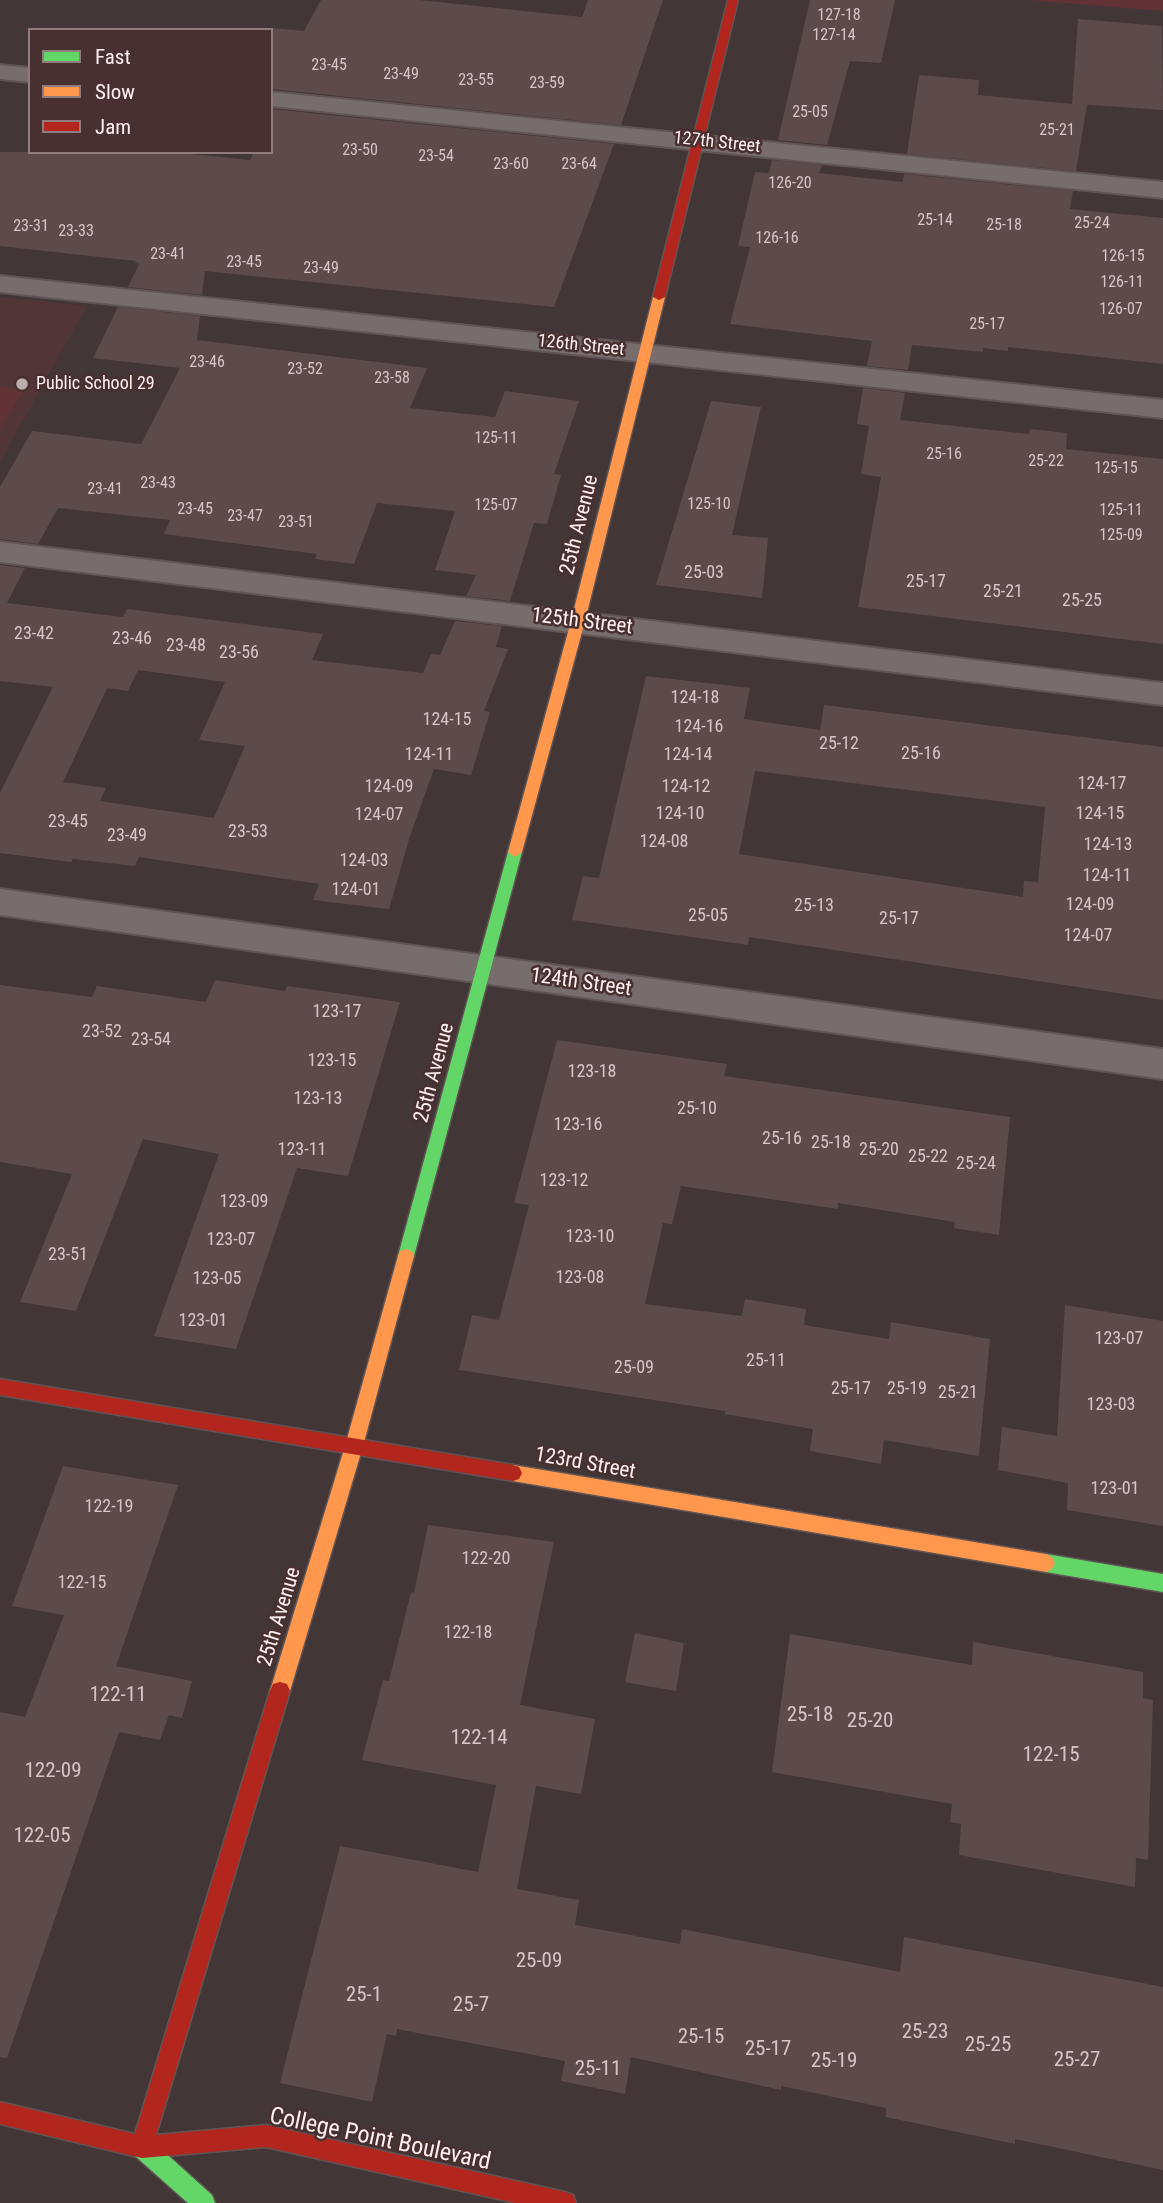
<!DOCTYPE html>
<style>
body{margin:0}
#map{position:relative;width:1163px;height:2203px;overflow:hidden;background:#423636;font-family:"Roboto Condensed",sans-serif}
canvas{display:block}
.legend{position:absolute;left:28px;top:28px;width:245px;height:126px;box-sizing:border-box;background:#483031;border:2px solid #917c7d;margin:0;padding:9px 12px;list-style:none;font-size:21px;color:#feeeee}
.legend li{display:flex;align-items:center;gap:14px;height:35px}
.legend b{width:35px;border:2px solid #917c7d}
</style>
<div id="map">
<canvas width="1163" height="2203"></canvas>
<ul class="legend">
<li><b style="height:9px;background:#63d668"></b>Fast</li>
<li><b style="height:9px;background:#ff974d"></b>Slow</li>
<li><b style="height:9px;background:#b3261e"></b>Jam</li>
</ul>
</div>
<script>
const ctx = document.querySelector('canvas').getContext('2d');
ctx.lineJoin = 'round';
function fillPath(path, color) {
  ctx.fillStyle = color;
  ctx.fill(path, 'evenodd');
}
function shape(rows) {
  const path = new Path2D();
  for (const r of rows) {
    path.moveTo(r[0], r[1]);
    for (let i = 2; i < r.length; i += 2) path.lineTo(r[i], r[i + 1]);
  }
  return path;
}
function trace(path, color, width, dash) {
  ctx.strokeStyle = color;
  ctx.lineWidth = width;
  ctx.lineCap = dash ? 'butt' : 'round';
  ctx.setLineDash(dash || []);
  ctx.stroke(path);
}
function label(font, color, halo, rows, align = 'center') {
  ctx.font = font + ' "Roboto Condensed",sans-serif';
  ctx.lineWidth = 5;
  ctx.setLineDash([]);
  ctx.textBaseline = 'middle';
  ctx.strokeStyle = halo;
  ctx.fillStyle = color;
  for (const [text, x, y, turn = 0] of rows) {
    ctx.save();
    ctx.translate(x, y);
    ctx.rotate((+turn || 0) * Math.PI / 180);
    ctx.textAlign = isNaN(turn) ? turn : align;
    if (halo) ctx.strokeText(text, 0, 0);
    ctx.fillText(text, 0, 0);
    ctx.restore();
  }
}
const built = shape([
 [0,297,87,306,0,462]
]);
const green = shape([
 [1025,0,1163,0,1163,11],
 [0,387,24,390,0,429]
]);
const building = shape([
 [321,0,419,0,582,17,588,0,663,0,621,125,271,89,271,28,304,31],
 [810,0,895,0,881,63,850,61,827,145,778,140],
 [1078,19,1162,26,1163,110,1076,104,1087,105,1076,171,907,154,919,75,979,80,978,95,1072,104],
 [271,109,614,144,554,307,205,271,202,295,128,287,139,264,135,263,136,261,0,246,0,152,172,152,250,160,254,152,271,152],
 [772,160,822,165,819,173,903,182,904,174,1073,191,1070,209,1163,218,1163,364,1008,347,1008,351,983,348,983,352,912,345,908,370,867,366,872,341,730,324,750,247,738,246,755,172,769,173],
 [118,307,200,316,197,340,427,368,410,408,495,417,505,391,579,401,554,474,561,475,547,524,534,523,510,601,466,596,476,575,435,570,455,511,377,503,354,564,315,559,317,554,164,534,170,520,58,508,38,544,0,539,0,487,32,431,141,444,180,368,93,358],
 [863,388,905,393,900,420,1029,434,1030,429,1067,433,1066,449,1163,459,1163,644,858,607,881,477,861,474,869,426,857,424],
 [711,401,761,407,732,535,768,538,762,598,656,585],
 [0,565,25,568,7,603,123,617,127,609,323,634,312,660,423,673,431,654,440,655,455,621,502,626,496,647,508,649,484,711,490,712,471,775,434,769,410,836,389,909,313,900,319,884,139,857,135,866,73,859,71,862,0,853,0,793,53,687,0,681],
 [138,670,225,682,199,740,245,746,214,818,100,801,106,788,63,782,107,688,128,691],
 [646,676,750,688,744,719,820,730,824,705,1163,747,1163,1000,749,937,748,945,572,920,583,876,599,878],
 [755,771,1045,807,1038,882,1024,881,1023,897,739,854],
 [215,980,285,991,287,986,400,1002,348,1176,297,1168,236,1349,154,1336,219,1154,143,1139,76,1311,20,1302,72,1174,0,1162,0,985,92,997,97,986,206,1002],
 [557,1040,727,1064,724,1076,1010,1117,999,1235,954,1228,955,1222,838,1203,838,1209,681,1186,672,1224,663,1223,645,1304,742,1316,745,1299,806,1309,804,1325,889,1339,891,1322,990,1339,979,1456,884,1440,881,1464,810,1451,813,1429,725,1414,725,1411,459,1370,472,1315,499,1320,529,1205,514,1203],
 [1065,1305,1163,1321,1163,1526,1067,1510,1068,1483,998,1470,1002,1427,1057,1436],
 [63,1466,178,1485,116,1666,192,1681,182,1718,169,1715,160,1740,119,1732,7,2058,0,2057,0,1712,25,1717,64,1615,12,1606],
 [428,1525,554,1542,520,1705,595,1719,581,1794,536,1786,517,1889,579,1900,575,1925,680,1944,682,1929,900,1972,904,1937,1163,1987,1163,2170,1015,2139,1015,2144,886,2117,886,2108,781,2086,781,2090,631,2057,625,2094,561,2081,565,2061,397,2029,396,2036,387,2034,372,2102,280,2083,340,1846,478,1872,496,1785,362,1760,383,1680,389,1681,411,1592,414,1593],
 [635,1633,684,1643,676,1691,625,1682],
 [790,1634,972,1665,973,1642,1143,1672,1143,1698,1153,1700,1148,1860,1136,1858,1135,1887,959,1855,961,1824,950,1822,952,1804,772,1772]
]);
const street = shape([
 [0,65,30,68,30,82,0,79,0,65],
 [271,92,1163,182,1163,198,271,106,271,92],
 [0,276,1163,400,1163,418,0,292,0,276],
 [0,542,1163,683,1163,705,0,562,0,542],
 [0,889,1163,1049,1163,1079,0,915,0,889]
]);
const fast = shape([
 [515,847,522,852,414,1256,412,1261,406,1263,400,1261,398,1256,508,852,515,847],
 [1046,1554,1163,1574,1163,1592,1046,1572,1040,1569,1037,1563,1040,1557,1046,1554],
 [142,2136,150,2139,212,2195,215,2203,188,2203,134,2155,131,2147,134,2139,142,2136]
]);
const slow = shape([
 [659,294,665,297,585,621,522,852,515,857,508,852,571,621,653,297,659,294],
 [406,1249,412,1251,414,1256,363,1446,290,1691,287,1698,280,1700,273,1698,270,1691,345,1446,398,1256,400,1251,406,1249],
 [513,1465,1046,1554,1052,1557,1055,1563,1052,1569,1046,1572,513,1481,507,1479,504,1473,507,1467,513,1465]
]);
const jam = shape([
 [728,0,738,0,665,297,659,300,653,297,728,0],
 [0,1379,513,1465,519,1467,522,1473,519,1479,513,1481,0,1395,0,1379],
 [280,1682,287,1684,290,1691,156,2135,266,2125,565,2192,573,2195,576,2203,516,2203,266,2147,142,2158,0,2124,0,2102,135,2134,270,1691,273,1684,280,1682]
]);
const markers = [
 [22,384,7,"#bcaeae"]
];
const farNumbernames = [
 ["127-18",839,16],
 ["127-14",834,36],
 ["23-45",329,66],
 ["23-49",401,75],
 ["23-55",476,81],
 ["23-59",547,84],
 ["25-05",810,113],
 ["25-21",1057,131],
 ["23-50",360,151],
 ["23-54",436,157],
 ["23-60",511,165],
 ["23-64",579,165],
 ["126-20",790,184],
 ["25-14",935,221],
 ["25-24",1092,224],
 ["25-18",1004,226],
 ["23-31",31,227],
 ["23-33",76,232],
 ["126-16",777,239],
 ["23-41",168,255],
 ["126-15",1123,257],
 ["23-45",244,263],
 ["23-49",321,269],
 ["126-11",1122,283],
 ["126-07",1121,310],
 ["25-17",987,325],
 ["23-46",207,363],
 ["23-52",305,370],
 ["23-58",392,379],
 ["125-11",496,439],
 ["25-16",944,455],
 ["25-22",1046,462],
 ["125-15",1116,469],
 ["23-43",158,484],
 ["23-41",105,490],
 ["125-10",709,505],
 ["125-07",496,506],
 ["23-45",195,510],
 ["125-11",1121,511],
 ["23-47",245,517],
 ["23-51",296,523],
 ["125-09",1121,536]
];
const farStreetnames = [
 ["127th Street",717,143,6],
 ["126th Street",581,346,6]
];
const farPoinames = [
 ["Public School 29",36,384]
];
const numberNames = [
 ["25-03",704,573],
 ["25-17",926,582],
 ["25-21",1003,592],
 ["25-25",1082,601],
 ["23-42",34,634],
 ["23-46",132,639],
 ["23-48",186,646],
 ["23-56",239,653],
 ["124-18",695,698],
 ["124-15",447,720],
 ["124-16",699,727],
 ["25-12",839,744],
 ["25-16",921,754],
 ["124-11",429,755],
 ["124-14",688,755],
 ["124-17",1102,784],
 ["124-09",389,787],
 ["124-12",686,787],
 ["124-10",680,814],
 ["124-15",1100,814],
 ["124-07",379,815],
 ["23-45",68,822],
 ["23-53",248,832],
 ["23-49",127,836],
 ["124-08",664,842],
 ["124-13",1108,845],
 ["124-03",364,861],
 ["124-11",1107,876],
 ["124-01",356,890],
 ["124-09",1090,905],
 ["25-13",814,906],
 ["25-05",708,916],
 ["25-17",899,919],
 ["124-07",1088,936],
 ["123-17",337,1012],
 ["23-52",102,1032],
 ["23-54",151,1040],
 ["123-15",332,1061],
 ["123-18",592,1072],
 ["123-13",318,1099],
 ["25-10",697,1109],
 ["123-16",578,1125],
 ["25-16",782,1139],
 ["25-18",831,1143],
 ["123-11",302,1150],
 ["25-20",879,1150],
 ["25-22",928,1157],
 ["25-24",976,1164],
 ["123-12",564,1181],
 ["123-09",244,1202],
 ["123-10",590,1237],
 ["123-07",231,1240],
 ["23-51",68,1255],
 ["123-08",580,1278],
 ["123-05",217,1279],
 ["123-01",203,1321],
 ["123-07",1119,1339],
 ["25-11",766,1361],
 ["25-09",634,1368],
 ["25-17",851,1389],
 ["25-19",907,1389],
 ["25-21",958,1393],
 ["123-03",1111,1405],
 ["123-01",1115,1489],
 ["122-19",109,1507],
 ["122-20",486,1559],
 ["122-15",82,1583],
 ["122-18",468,1633]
];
const streetNames = [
 ["25th Avenue",580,525,-76],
 ["125th Street",582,622,7],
 ["124th Street",581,983,8],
 ["25th Avenue",435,1073,-75],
 ["123rd Street",585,1464,10],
 ["25th Avenue",280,1617,-73]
];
const nearNumbernames = [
 ["122-11",118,1696],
 ["25-18",810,1716],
 ["25-20",870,1722],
 ["122-14",479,1739],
 ["122-15",1051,1756],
 ["122-09",53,1772],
 ["122-05",42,1837],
 ["25-09",539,1962],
 ["25-1",364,1996],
 ["25-7",471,2006],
 ["25-23",925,2033],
 ["25-15",701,2038],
 ["25-25",988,2046],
 ["25-17",768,2050],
 ["25-27",1077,2061],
 ["25-19",834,2062],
 ["25-11",598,2070]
];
const nearStreetnames = [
 ["College Point Boulevard",380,2140,12]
];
fillPath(built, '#523637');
fillPath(green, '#613336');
fillPath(building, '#5d4b4c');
trace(street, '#605454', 4);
trace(fast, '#605454', 3);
trace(slow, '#605454', 3);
trace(jam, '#605454', 3);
fillPath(street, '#776d6d');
fillPath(fast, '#63d668');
fillPath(slow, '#ff974d');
fillPath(jam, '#b3261e');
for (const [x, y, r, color] of markers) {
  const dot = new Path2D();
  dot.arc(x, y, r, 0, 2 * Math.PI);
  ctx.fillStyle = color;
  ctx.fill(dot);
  trace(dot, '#483031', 2.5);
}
label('16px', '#d6c5c6', null, farNumbernames);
label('18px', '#feeeee', '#483031', farStreetnames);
label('18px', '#feeeee', '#483031', farPoinames, 'left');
label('18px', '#d6c5c6', null, numberNames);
label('21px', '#feeeee', '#483031', streetNames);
label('21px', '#d6c5c6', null, nearNumbernames);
label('24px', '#feeeee', '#483031', nearStreetnames);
</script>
